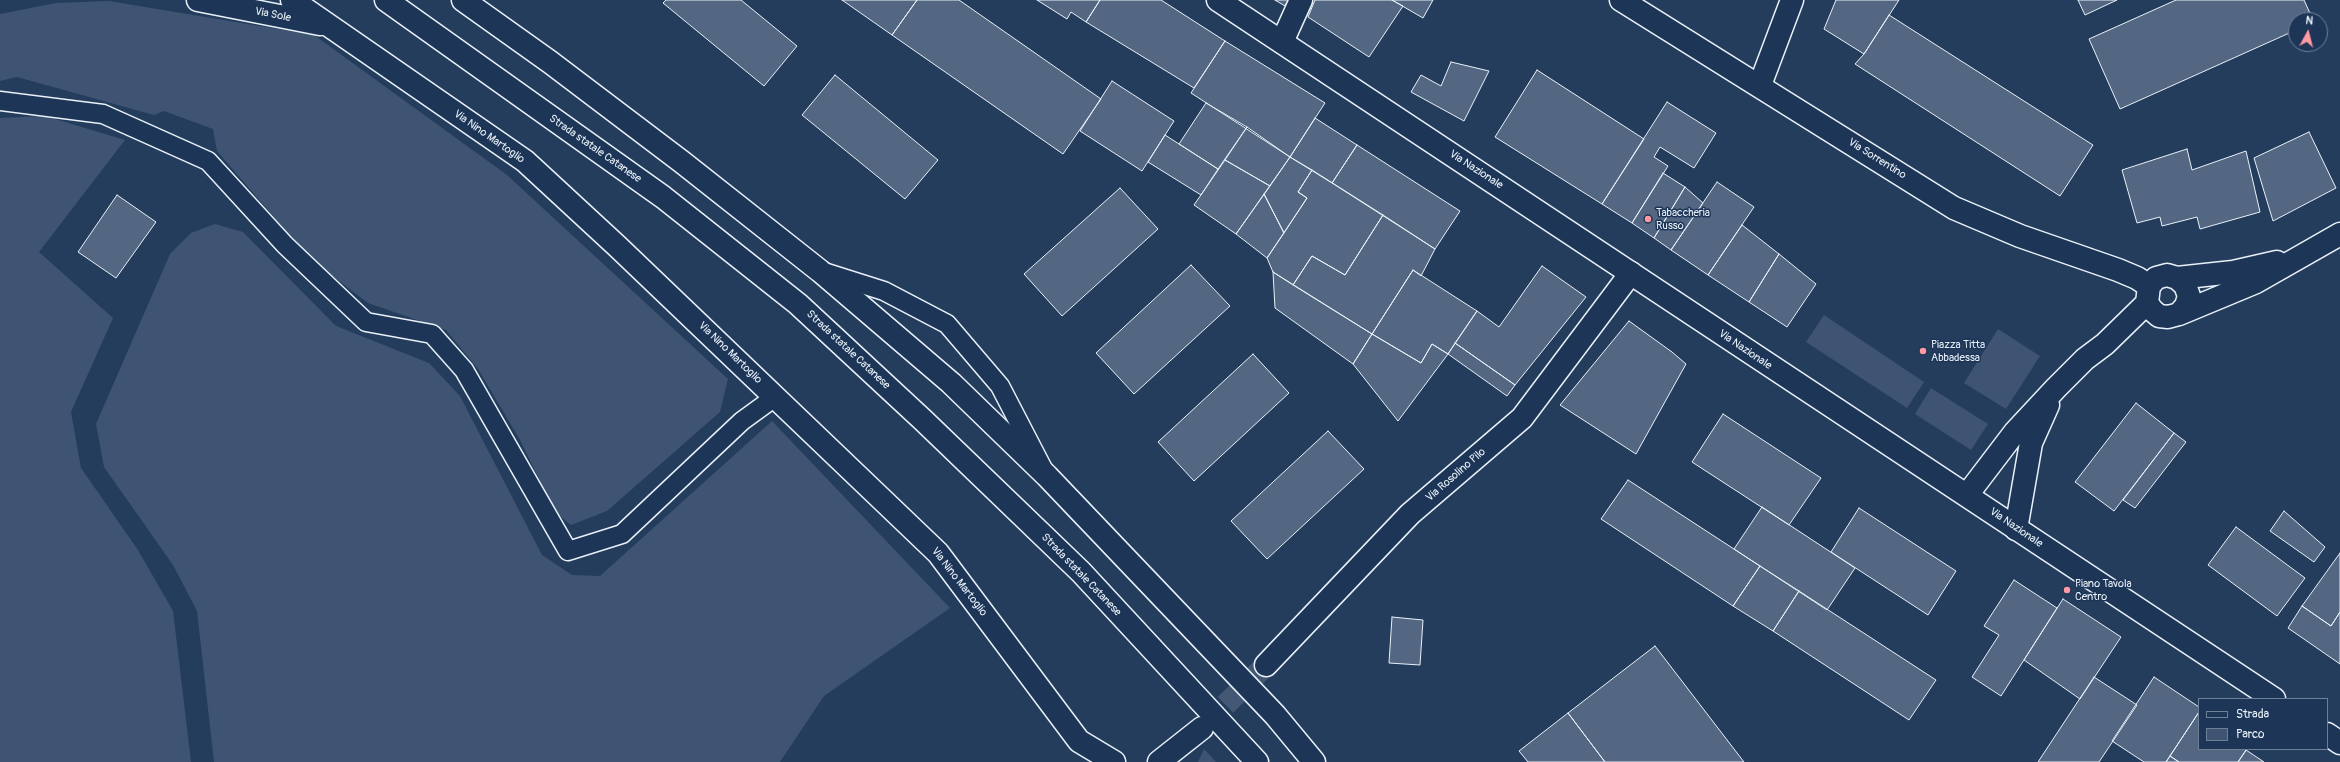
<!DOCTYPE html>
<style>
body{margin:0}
#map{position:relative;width:2340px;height:762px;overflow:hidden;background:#253d5d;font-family:Pangolin,sans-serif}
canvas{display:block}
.legend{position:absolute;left:2198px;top:698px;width:130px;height:52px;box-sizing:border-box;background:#1d3557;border:1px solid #6e8097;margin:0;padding:5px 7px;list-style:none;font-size:12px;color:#e8f1f8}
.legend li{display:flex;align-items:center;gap:8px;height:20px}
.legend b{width:20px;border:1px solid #6e8097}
.north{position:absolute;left:2288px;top:12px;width:40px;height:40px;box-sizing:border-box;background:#1d3557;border:1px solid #6e8097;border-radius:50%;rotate:7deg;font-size:11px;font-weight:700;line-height:16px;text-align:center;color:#e8f1f8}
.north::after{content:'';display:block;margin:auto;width:14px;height:18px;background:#ff9aa2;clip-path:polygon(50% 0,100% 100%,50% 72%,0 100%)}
</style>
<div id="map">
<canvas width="2340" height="762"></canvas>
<ul class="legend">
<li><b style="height:5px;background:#1d3557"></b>Strada</li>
<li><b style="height:11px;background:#3e5472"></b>Parco</li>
</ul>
<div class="north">N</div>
</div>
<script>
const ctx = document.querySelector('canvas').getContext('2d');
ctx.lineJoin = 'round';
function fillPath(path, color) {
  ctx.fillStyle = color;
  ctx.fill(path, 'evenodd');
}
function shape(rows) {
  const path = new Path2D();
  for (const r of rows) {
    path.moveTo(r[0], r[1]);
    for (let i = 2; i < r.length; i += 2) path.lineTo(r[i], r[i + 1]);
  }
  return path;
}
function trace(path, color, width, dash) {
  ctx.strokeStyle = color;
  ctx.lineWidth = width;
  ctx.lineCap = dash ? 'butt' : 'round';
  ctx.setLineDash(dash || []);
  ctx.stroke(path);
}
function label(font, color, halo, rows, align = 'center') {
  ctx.font = font + ' Pangolin,sans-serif';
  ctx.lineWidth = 3;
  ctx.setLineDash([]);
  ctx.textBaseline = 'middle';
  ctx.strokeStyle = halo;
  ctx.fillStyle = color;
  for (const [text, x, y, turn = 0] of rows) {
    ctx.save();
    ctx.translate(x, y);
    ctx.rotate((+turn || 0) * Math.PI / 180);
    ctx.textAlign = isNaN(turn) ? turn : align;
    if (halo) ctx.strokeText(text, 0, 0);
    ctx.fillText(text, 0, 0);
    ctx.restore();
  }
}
const green = shape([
 [109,1,314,35,507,175,728,379,720,412,607,511,571,525,555,512,520,440,478,369,446,330,368,303,311,260,217,151,213,129,164,111,154,115,17,77,0,81,0,14,56,3],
 [45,116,125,140,39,252,113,318,71,412,81,468,138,550,173,611,191,762,0,762,0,118],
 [215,224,243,232,336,326,429,363,460,396,542,555,572,575,600,576,772,421,950,608,824,696,780,762,214,762,197,611,173,565,104,467,96,424,170,254,191,233],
 [1824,315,1924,382,1907,408,1806,342],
 [1998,329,2040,356,2006,409,1964,383],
 [1931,388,1988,424,1971,450,1915,414],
 [1204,749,1216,762,1198,762]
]);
const building = shape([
 [666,0,741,0,797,46,764,86,663,3,666,0],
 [842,0,917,0,892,35,842,0],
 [917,0,959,0,1101,99,1063,154,892,35,917,0],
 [1037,0,1100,0,1086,22,1071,12,1067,19,1037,0],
 [1100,0,1161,0,1225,41,1194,88,1086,22,1100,0],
 [1275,0,1288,0,1285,6,1275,0],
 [1315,0,1392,0,1403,6,1369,57,1308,17,1315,0],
 [1392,0,1433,0,1423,18,1392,0],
 [1836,0,1899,0,1864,54,1824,29,1836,0],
 [2078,0,2117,0,2085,15,2078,0],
 [2176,0,2304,0,2313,20,2296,20,2296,30,2120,109,2089,39,2176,0],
 [1889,15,2093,145,2060,196,1855,64,1864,54,1889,15],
 [1225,41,1325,103,1290,157,1191,93,1225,41],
 [1451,62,1489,71,1464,121,1411,92,1421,75,1441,86,1451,62],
 [1537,70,1644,139,1602,204,1495,137,1537,70],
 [835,75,938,160,905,199,802,115,835,75],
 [1112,81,1174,121,1142,171,1080,131,1112,81],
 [1667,102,1716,133,1694,168,1660,147,1654,157,1668,166,1632,223,1602,204,1667,102],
 [1206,103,1247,127,1218,169,1179,144,1206,103],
 [1315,118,1357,145,1332,183,1290,157,1315,118],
 [1247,127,1290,157,1270,186,1225,160,1247,127],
 [2309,132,2336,188,2273,221,2254,158,2309,132],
 [1165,135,1218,169,1201,195,1148,162,1165,135],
 [1357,145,1460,211,1435,249,1332,183,1357,145],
 [2187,149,2192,170,2246,151,2260,212,2200,229,2197,217,2162,226,2160,217,2137,223,2122,170,2187,149],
 [1290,157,1312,170,1298,192,1307,198,1284,233,1264,194,1290,157],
 [1225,160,1270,186,1236,234,1194,205,1225,160],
 [1312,170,1383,215,1345,275,1312,256,1293,285,1273,272,1267,258,1307,198,1298,192,1312,170],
 [1663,173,1685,187,1654,238,1632,223,1663,173],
 [1717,182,1754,207,1708,275,1671,250,1717,182],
 [1685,187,1703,203,1671,250,1654,238,1685,187],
 [1120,188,1158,229,1062,316,1024,274,1120,188],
 [1264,194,1284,233,1267,258,1236,234,1264,194],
 [117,195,156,222,116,278,78,252,117,195],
 [1383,215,1435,249,1421,276,1413,270,1372,334,1293,285,1312,256,1345,275,1383,215],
 [1742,225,1779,254,1749,302,1708,275,1742,225],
 [1779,254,1816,284,1787,327,1749,302,1779,254],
 [1191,265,1230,306,1134,394,1096,353,1191,265],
 [1542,266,1586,297,1515,385,1455,343,1477,311,1499,327,1542,266],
 [1413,270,1477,311,1448,354,1432,344,1421,363,1372,334,1413,270],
 [1273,272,1372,334,1353,364,1275,308,1273,272],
 [1629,321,1672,352,1686,364,1636,454,1560,405,1629,321],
 [1372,334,1421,363,1432,344,1448,354,1398,421,1353,364,1372,334],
 [1455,343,1515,385,1507,396,1448,354,1455,343],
 [1253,354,1289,393,1194,481,1158,442,1253,354],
 [2136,403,2174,433,2114,511,2075,482,2136,403],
 [1723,414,1821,478,1789,525,1692,462,1723,414],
 [1328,431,1364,469,1267,559,1231,521,1328,431],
 [2174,433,2186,442,2135,508,2123,500,2174,433],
 [1628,480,1760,566,1733,606,1601,519,1628,480],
 [1762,507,1855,568,1827,610,1734,549,1762,507],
 [1859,508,1956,571,1928,615,1831,552,1859,508],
 [2284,511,2325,547,2314,562,2270,531,2284,511],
 [2236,527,2305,578,2277,616,2208,565,2236,527],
 [2340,553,2340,612,2331,626,2302,606,2340,553],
 [1760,566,1799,591,1773,631,1733,606,1760,566],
 [2014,580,2057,608,2001,696,1972,677,1999,635,1984,626,2014,580],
 [1799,591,1936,680,1909,720,1773,631,1799,591],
 [2063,599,2121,637,2080,699,2024,660,2063,599],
 [2302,606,2331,626,2340,612,2340,664,2288,628,2302,606],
 [1392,617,1423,620,1420,665,1389,663,1392,617],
 [1655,646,1744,762,1605,762,1568,713,1655,646],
 [2094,677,2137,705,2099,762,2038,762,2094,677],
 [2154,677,2199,707,2199,712,2166,762,2144,762,2112,741,2154,677],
 [2199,712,2199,749,2247,749,2238,762,2179,762,2170,756,2199,712],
 [1568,713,1605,762,1528,762,1519,751,1568,713],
 [2246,750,2264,762,2238,762,2246,750],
 [2170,756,2179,762,2166,762,2170,756]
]);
const minorTunnel = shape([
 [1202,728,1266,665]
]);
const service = shape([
 [0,101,103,114,208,161,285,245,366,322,432,334,464,370,568,551,622,534,742,421,775,397],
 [824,272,884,291,947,324,1000,386,1042,467]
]);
const minor = shape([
 [198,0,320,24],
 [292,0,525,161,617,246,938,553,1079,741,1114,762],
 [1621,0,1954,208,2020,236,2118,270,2137,278,2149,286],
 [1282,42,1301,0],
 [1760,85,1792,0],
 [2177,278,2233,272,2277,262],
 [2179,314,2186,306,2189,296,2185,285,2177,278,2167,275,2156,278,2149,286,2147,303,2152,310,2159,316,2168,317,2179,314,2256,282,2340,234],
 [1967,495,2015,432,2056,388,2085,359,2105,344,2147,303],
 [2016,529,2031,443,2048,405],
 [1266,665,1410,514,1522,418,1631,273],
 [1159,762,1202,728]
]);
const tertiary = shape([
 [1218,0,2274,699],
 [2327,734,2340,743]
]);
const primary = shape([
 [386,0,663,197,798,304,923,420,1081,572,1257,762],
 [463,0,550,62,682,162,820,271,951,383,1047,476,1275,715,1314,762]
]);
const markers = [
 [1648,219,4,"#ff9aa2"],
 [1923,351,4,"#ff9aa2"],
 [2067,590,4,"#ff9aa2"]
];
const streetNames = [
 ["Via Sole",273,15,11],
 ["Via Nino Martoglio",489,137,35],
 ["Strada statale Catanese",595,149,35],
 ["Via Sorrentino",1877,159,32],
 ["Via Nazionale",1476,170,33],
 ["Strada statale Catanese",848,350,43],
 ["Via Nazionale",1745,350,34],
 ["Via Nino Martoglio",730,353,44],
 ["Via Rosolino Pilo",1456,475,-41],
 ["Via Nazionale",2016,528,34],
 ["Strada statale Catanese",1081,575,46],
 ["Via Nino Martoglio",959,582,52]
];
const poiNames = [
 ["Tabaccheria",1656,213],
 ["Russo",1656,226],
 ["Piazza Titta",1931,345],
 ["Abbadessa",1931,358],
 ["Piano Tavola",2075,584],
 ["Centro",2075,597]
];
fillPath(green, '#3e5472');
fillPath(building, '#536782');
trace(building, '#e8f1f8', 1);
trace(minorTunnel, '#425874', 22, [22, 11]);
trace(service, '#e8f1f8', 21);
trace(minor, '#e8f1f8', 25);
trace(tertiary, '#e8f1f8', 25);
trace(primary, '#e8f1f8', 25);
trace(service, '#1d3557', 18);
trace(minor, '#1d3557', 22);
trace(tertiary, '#1d3557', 22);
trace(primary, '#1d3557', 22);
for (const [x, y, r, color] of markers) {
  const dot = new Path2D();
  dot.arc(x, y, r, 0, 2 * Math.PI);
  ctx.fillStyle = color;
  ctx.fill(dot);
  trace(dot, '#1d3557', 1.5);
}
label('11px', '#e8f1f8', '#1d3557', streetNames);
label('11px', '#e8f1f8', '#1d3557', poiNames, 'left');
</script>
